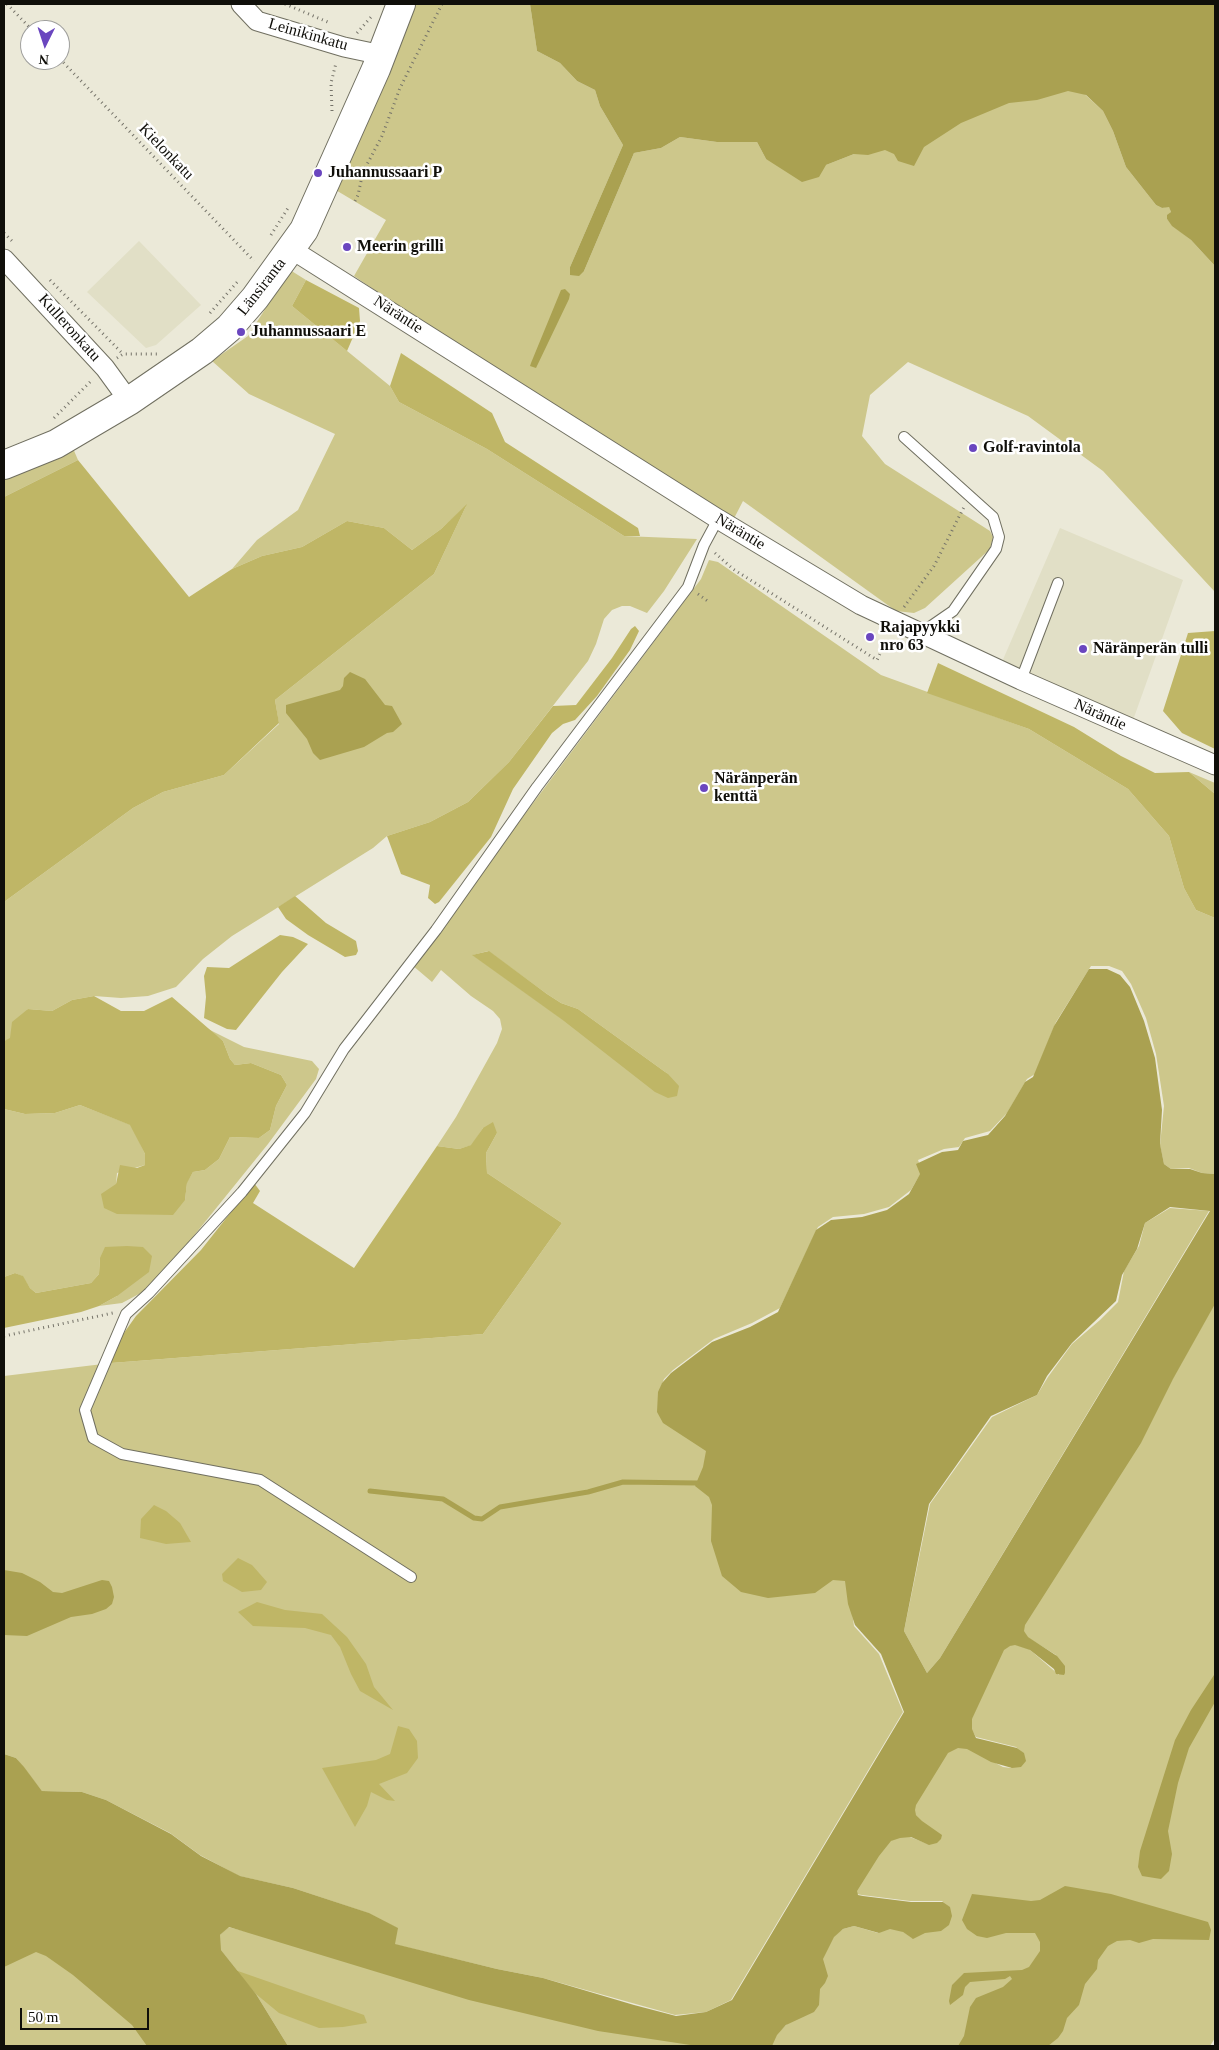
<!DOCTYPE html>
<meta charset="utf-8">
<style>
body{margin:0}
#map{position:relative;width:1219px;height:2050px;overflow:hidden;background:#ebe9d8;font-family:Georgia,serif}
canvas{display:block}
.frame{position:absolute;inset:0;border:5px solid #100f0a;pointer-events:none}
.north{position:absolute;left:20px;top:20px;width:50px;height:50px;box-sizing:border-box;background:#fff;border:1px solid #9f9f9d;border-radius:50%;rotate:184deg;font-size:14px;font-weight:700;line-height:20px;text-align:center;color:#100f0a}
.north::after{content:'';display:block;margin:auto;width:18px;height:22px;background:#6a46bf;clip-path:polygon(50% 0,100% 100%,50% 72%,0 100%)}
.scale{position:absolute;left:20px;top:2008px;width:129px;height:22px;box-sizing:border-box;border:2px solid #100f0a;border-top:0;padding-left:6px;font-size:15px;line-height:18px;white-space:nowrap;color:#100f0a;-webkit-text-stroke:4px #fff;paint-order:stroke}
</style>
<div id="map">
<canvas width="1219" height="2050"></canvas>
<div class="frame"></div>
<div class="north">N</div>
<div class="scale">50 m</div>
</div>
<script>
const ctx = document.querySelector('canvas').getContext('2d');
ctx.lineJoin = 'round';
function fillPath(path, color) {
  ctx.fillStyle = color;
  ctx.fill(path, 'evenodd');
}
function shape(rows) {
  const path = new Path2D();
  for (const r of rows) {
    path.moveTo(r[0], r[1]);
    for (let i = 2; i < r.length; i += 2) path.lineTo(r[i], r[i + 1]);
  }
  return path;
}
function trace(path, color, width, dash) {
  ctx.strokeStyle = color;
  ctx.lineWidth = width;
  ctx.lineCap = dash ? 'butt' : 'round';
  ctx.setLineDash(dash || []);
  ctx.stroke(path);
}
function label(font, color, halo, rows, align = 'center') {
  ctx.font = font + ' Georgia,serif';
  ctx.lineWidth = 5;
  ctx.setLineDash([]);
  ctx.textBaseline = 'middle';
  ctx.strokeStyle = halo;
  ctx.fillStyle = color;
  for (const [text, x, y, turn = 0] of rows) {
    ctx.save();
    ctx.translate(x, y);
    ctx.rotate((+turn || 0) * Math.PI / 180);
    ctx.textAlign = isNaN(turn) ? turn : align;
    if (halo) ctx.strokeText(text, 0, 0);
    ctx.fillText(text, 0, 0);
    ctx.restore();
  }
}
const built = shape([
 [139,241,201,305,156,345,146,348,87,292],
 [1060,528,1183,580,1127,737,995,678]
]);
const green = shape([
 [408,4,530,4,537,51,560,63,577,81,595,90,600,106,623,145,570,267,584,271,634,153,661,148,680,137,717,142,757,142,766,159,826,165,854,154,986,4,1103,111,1113,131,1126,167,1156,205,1162,208,1169,206,1171,212,1167,219,1172,225,1191,240,1215,266,1215,592,1103,471,1028,416,908,362,870,395,862,436,885,464,990,531,993,537,990,549,925,608,914,613,896,611,743,501,728,530,354,276,386,220,334,189],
 [290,270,306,280,292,306,390,386,399,402,487,449,624,536,697,539,664,591,647,613,630,606,622,606,612,610,604,619,596,644,588,661,509,762,468,802,430,822,387,836,373,848,232,936,203,959,176,987,148,996,121,998,94,996,72,1000,52,1011,28,1009,10,1039,4,1041,4,902,133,808,163,792,224,775,279,724,275,700,434,574,466,506,441,529,412,550,384,528,347,521,302,547,262,556,232,569,257,540,298,510,335,434,249,394,212,361,248,336],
 [72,446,78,460,4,497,4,474],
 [709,560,718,562,881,675,1029,729,1128,789,1169,836,1184,888,1196,910,1215,918,1215,1174,1202,1173,1189,1168,1171,1169,1164,1164,1160,1145,1164,1106,1156,1054,1146,1018,1131,984,1122,971,1109,966,1091,966,1056,1022,1035,1074,1027,1079,1007,1113,990,1131,965,1138,959,1147,944,1149,918,1160,922,1171,911,1190,889,1207,864,1214,833,1217,818,1227,780,1308,752,1323,714,1339,673,1370,664,1379,660,1389,707,1448,835,1576,847,1578,854,1626,879,1654,903,1712,731,2000,706,2012,675,2015,543,1978,497,1969,393,1944,397,1928,368,1913,293,1888,239,1876,200,1855,170,1833,106,1800,82,1792,42,1791,16,1758,4,1754,4,1376,111,1363,483,1334,562,1223,487,1173,486,1153,497,1133,483,1128,472,1145,459,1149,437,1146,456,1117,497,1043,502,1029,500,1019,493,1011,471,996,441,970,432,982,412,965,440,932,516,826,701,579],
 [488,951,547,994,561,1003,578,1009,668,1074,565,1021,473,955],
 [1189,772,1215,783,1215,794],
 [204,1027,244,1047,312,1061,319,1069,316,1079,268,1144,171,1264,151,1286,139,1294,122,1303,99,1306,117,1296,100,1258,99,1274,91,1283,36,1293,30,1288,22,1276,15,1273,4,1277,4,1109,25,1114,55,1113,80,1105,131,1125,145,1154,145,1165,117,1173,116,1184,185,1200,187,1182,193,1172,205,1170,219,1159,230,1137,259,1138,270,1130,276,1106,287,1085,281,1075,251,1063,235,1065,230,1059,223,1041],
 [1170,1208,1209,1211,940,1658,927,1673,904,1631,930,1504,992,1417,1037,1395,1048,1377,1072,1344,1100,1320,1118,1302,1124,1271,1139,1246,1145,1223],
 [1215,1303,1215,2038,1210,2046,771,2046,776,2035,818,1994,822,1959,833,1936,843,1929,854,1926,878,1933,889,1928,902,1931,912,1938,949,1907,942,1901,910,1901,862,1895,857,1894,856,1890,878,1855,890,1841,899,1837,910,1837,928,1844,921,1821,915,1814,914,1809,915,1805,947,1752,957,1747,967,1748,1003,1767,1011,1768,1023,1753,1016,1747,976,1737,971,1729,972,1718,1003,1649,1009,1646,1014,1644,1029,1649,1059,1675,1056,1655,1027,1637,1023,1630,1024,1625,1173,1378],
 [228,1927,699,2046,288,2046,256,1994,220,1949,220,1935],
 [45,1950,130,2020,150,2046,4,2046,4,1961,27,1952]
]);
const forest = shape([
 [306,280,359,308,360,321,347,351,292,306],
 [401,353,492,413,505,442,638,528,640,536,624,536,487,449,399,402,390,386],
 [78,460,189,597,232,569,262,556,302,547,347,521,384,528,412,550,441,529,467,504,434,574,275,700,279,723,224,775,163,792,133,808,4,902,4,497],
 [635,626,639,631,630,650,597,696,575,720,563,724,552,733,513,789,491,837,439,902,435,904,428,898,430,885,401,874,387,836,430,822,468,802,509,762,553,706,576,705,612,658,631,629],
 [1215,631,1215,749,1182,733,1163,711,1188,633],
 [938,663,1074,727,1121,756,1155,773,1189,772,1215,794,1215,918,1196,910,1184,888,1169,836,1128,789,1029,729,927,693],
 [295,896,326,923,356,941,358,951,356,955,345,957,308,935,286,919,278,907],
 [280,935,293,937,308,944,282,972,236,1030,227,1029,204,1018,206,997,204,976,207,967,229,968],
 [489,951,547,994,561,1003,578,1009,668,1074,679,1086,677,1096,668,1098,655,1092,564,1021,472,955],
 [94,996,121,1011,144,1011,172,997,223,1041,230,1059,235,1065,251,1063,281,1075,287,1085,276,1106,270,1130,259,1138,230,1137,219,1159,205,1170,193,1172,187,1183,185,1200,173,1215,117,1214,104,1208,101,1194,116,1184,120,1165,137,1168,145,1165,145,1154,130,1125,80,1105,55,1113,25,1114,4,1109,4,1041,10,1038,12,1022,28,1009,52,1011,72,1000],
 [493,1122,497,1133,486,1153,487,1173,562,1223,483,1334,111,1363,121,1337,136,1316,201,1250,254,1183,260,1191,253,1203,354,1268,437,1146,459,1149,471,1145,483,1128],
 [127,1246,143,1247,152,1256,149,1272,117,1296,99,1306,81,1312,4,1328,4,1277,15,1273,23,1276,30,1288,36,1293,91,1283,99,1274,100,1258,105,1247],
 [154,1505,166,1511,180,1523,191,1542,166,1544,140,1538,141,1519],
 [238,1558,252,1565,267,1582,261,1590,242,1592,223,1581,222,1574],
 [257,1602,285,1610,322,1614,347,1637,366,1664,374,1687,393,1710,360,1691,351,1674,340,1647,331,1635,305,1628,253,1626,238,1612],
 [398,1726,409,1729,417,1741,418,1758,407,1773,379,1784,395,1801,387,1800,371,1792,367,1806,355,1827,322,1768,376,1760,390,1754],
 [235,1970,364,2015,367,2023,343,2027,319,2028,279,2013,256,1994]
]);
const water = shape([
 [530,4,1215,4,1215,266,1191,240,1172,226,1167,219,1167,215,1171,212,1169,207,1162,208,1156,205,1126,167,1113,131,1103,111,1086,95,1068,91,1037,100,1009,103,961,123,924,147,914,166,898,161,894,154,885,150,868,155,854,154,826,165,819,177,802,182,766,159,757,142,717,142,680,137,661,148,634,153,584,271,579,276,570,275,570,267,623,145,600,106,595,90,577,81,560,63,537,51],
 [565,289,570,294,569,299,536,368,530,366,531,363,561,290],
 [350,672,365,679,385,705,392,706,402,724,393,732,387,733,364,747,320,760,313,753,307,739,286,713,286,705,340,690,343,686,344,678],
 [1089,969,1107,969,1120,975,1130,987,1144,1021,1155,1058,1162,1110,1160,1144,1164,1164,1171,1169,1190,1169,1202,1173,1215,1174,1215,1304,1173,1379,1141,1443,1025,1625,1024,1631,1028,1637,1057,1656,1065,1666,1065,1673,1064,1675,1056,1674,1054,1669,1030,1650,1015,1645,1010,1646,1004,1650,972,1719,972,1729,976,1738,1017,1748,1024,1753,1026,1761,1021,1767,1012,1768,991,1762,967,1749,958,1748,948,1753,916,1805,915,1810,916,1815,922,1821,942,1835,941,1839,937,1843,929,1845,911,1837,900,1838,891,1841,879,1856,857,1891,858,1895,863,1896,911,1902,943,1902,950,1907,952,1916,949,1925,941,1931,925,1933,913,1939,903,1932,890,1929,879,1933,854,1926,843,1929,834,1937,823,1959,828,1976,825,1983,820,1989,819,2005,814,2012,786,2025,777,2035,772,2046,697,2046,598,2031,469,2000,229,1927,220,1935,221,1950,256,1994,288,2046,147,2046,132,2025,73,1975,46,1956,36,1952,4,1967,4,1754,16,1758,24,1767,42,1791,82,1792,106,1800,171,1834,201,1856,240,1876,293,1888,369,1913,398,1928,395,1944,497,1969,543,1978,634,2005,676,2016,706,2012,732,2000,904,1712,881,1654,855,1625,848,1604,845,1581,833,1580,815,1593,768,1598,741,1592,722,1576,711,1541,712,1505,709,1497,695,1486,703,1467,706,1451,663,1423,657,1412,658,1392,662,1383,671,1373,712,1342,750,1327,778,1312,816,1230,831,1220,862,1217,887,1210,909,1194,920,1174,916,1164,942,1152,958,1150,963,1141,988,1135,1005,1116,1025,1082,1033,1077,1054,1026],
 [1170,1207,1210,1211,940,1658,927,1673,904,1631,929,1504,991,1416,1037,1395,1047,1376,1072,1343,1116,1301,1122,1275,1137,1249,1145,1223],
 [4,1570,22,1573,40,1582,53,1592,62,1593,102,1580,109,1581,112,1587,114,1597,112,1604,106,1609,92,1614,71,1617,27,1636,4,1635],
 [1215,1669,1215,1702,1189,1748,1178,1783,1168,1831,1172,1854,1169,1871,1161,1879,1142,1876,1138,1867,1140,1851,1175,1740,1191,1710,1214,1675],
 [1065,1886,1111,1894,1208,1922,1211,1930,1209,1940,1153,1939,1139,1943,1130,1940,1117,1941,1108,1946,1098,1960,1097,1969,1085,1984,1079,2005,1067,2018,1063,2031,1058,2038,1048,2046,958,2046,964,2036,970,2007,976,1998,1003,1987,1012,1979,1010,1976,1005,1979,970,1982,965,1987,963,1995,950,2005,949,2001,952,1985,964,1973,1022,1970,1029,1967,1040,1951,1040,1942,1035,1933,1006,1933,987,1938,977,1936,967,1929,962,1920,972,1894,1031,1901,1040,1900]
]);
const stream = shape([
 [370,1491,443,1499,474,1518,482,1519,500,1507,588,1492,623,1482,697,1483]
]);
const path = shape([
 [7,4,32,30],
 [285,4,330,23],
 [357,33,371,17],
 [60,59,254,261],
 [332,111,331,83,336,63],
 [355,201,358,195,363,172,382,136,400,88,442,4],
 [4,233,14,243],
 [271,235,288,208],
 [50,280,123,354],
 [210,313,239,280],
 [117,358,123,354,157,354],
 [54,418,92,380],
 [715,553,733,569,877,660,888,637],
 [698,594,709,602],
 [904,607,934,566,964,507],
 [4,1336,113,1313]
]);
const lane = shape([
 [904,437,993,517,999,537,996,549,953,611,921,633],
 [1021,680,1058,583],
 [411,1577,260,1480,122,1454,93,1438,85,1410,126,1314,149,1293,242,1192,305,1113,344,1049,436,930,537,787,688,587,704,545,718,519]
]);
const street = shape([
 [241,4,257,21,344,47,382,55],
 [291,249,718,519,861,605,1021,680,1215,765],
 [4,259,105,368,129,401]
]);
const secondary = shape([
 [4,465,56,444,129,401,202,351,229,328,255,298,304,230,376,69,401,4]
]);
const markers = [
 [318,173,5,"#6a46bf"],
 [347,247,5,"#6a46bf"],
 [241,332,5,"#6a46bf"],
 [973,448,5,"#6a46bf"],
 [870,637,5,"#6a46bf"],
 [1083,649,5,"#6a46bf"],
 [704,788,5,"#6a46bf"]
];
const streetNames = [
 ["Leinikinkatu",308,35,16],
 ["Kielonkatu",166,152,46],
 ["Länsiranta",262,287,-52],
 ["Näräntie",398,315,33],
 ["Kulleronkatu",69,328,48],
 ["Näräntie",740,532,31],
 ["Näräntie",1100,715,24]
];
const poiNames = [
 ["Juhannussaari P",328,173],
 ["Meerin grilli",357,247],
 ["Juhannussaari E",251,332],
 ["Golf-ravintola",983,448],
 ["Rajapyykki",880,628],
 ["nro 63",880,646],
 ["Näränperän tulli",1093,649],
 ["Näränperän",714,779],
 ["kenttä",714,797]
];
fillPath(built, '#e1dfc6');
fillPath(green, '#cdc78b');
fillPath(forest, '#bfb666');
fillPath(water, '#aaa151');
trace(stream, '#aaa151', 5);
trace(lane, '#706f60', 12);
trace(street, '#706f60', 21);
trace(secondary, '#706f60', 30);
trace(path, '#757369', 3, [1, 4]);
trace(lane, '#fff', 10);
trace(street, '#fff', 19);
trace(secondary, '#fff', 28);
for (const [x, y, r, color] of markers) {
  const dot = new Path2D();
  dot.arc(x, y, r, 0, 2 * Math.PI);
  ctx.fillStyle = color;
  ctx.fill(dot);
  trace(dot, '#fff', 2);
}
label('16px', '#100f0a', '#fff', streetNames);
label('bold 16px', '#100f0a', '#fff', poiNames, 'left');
</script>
